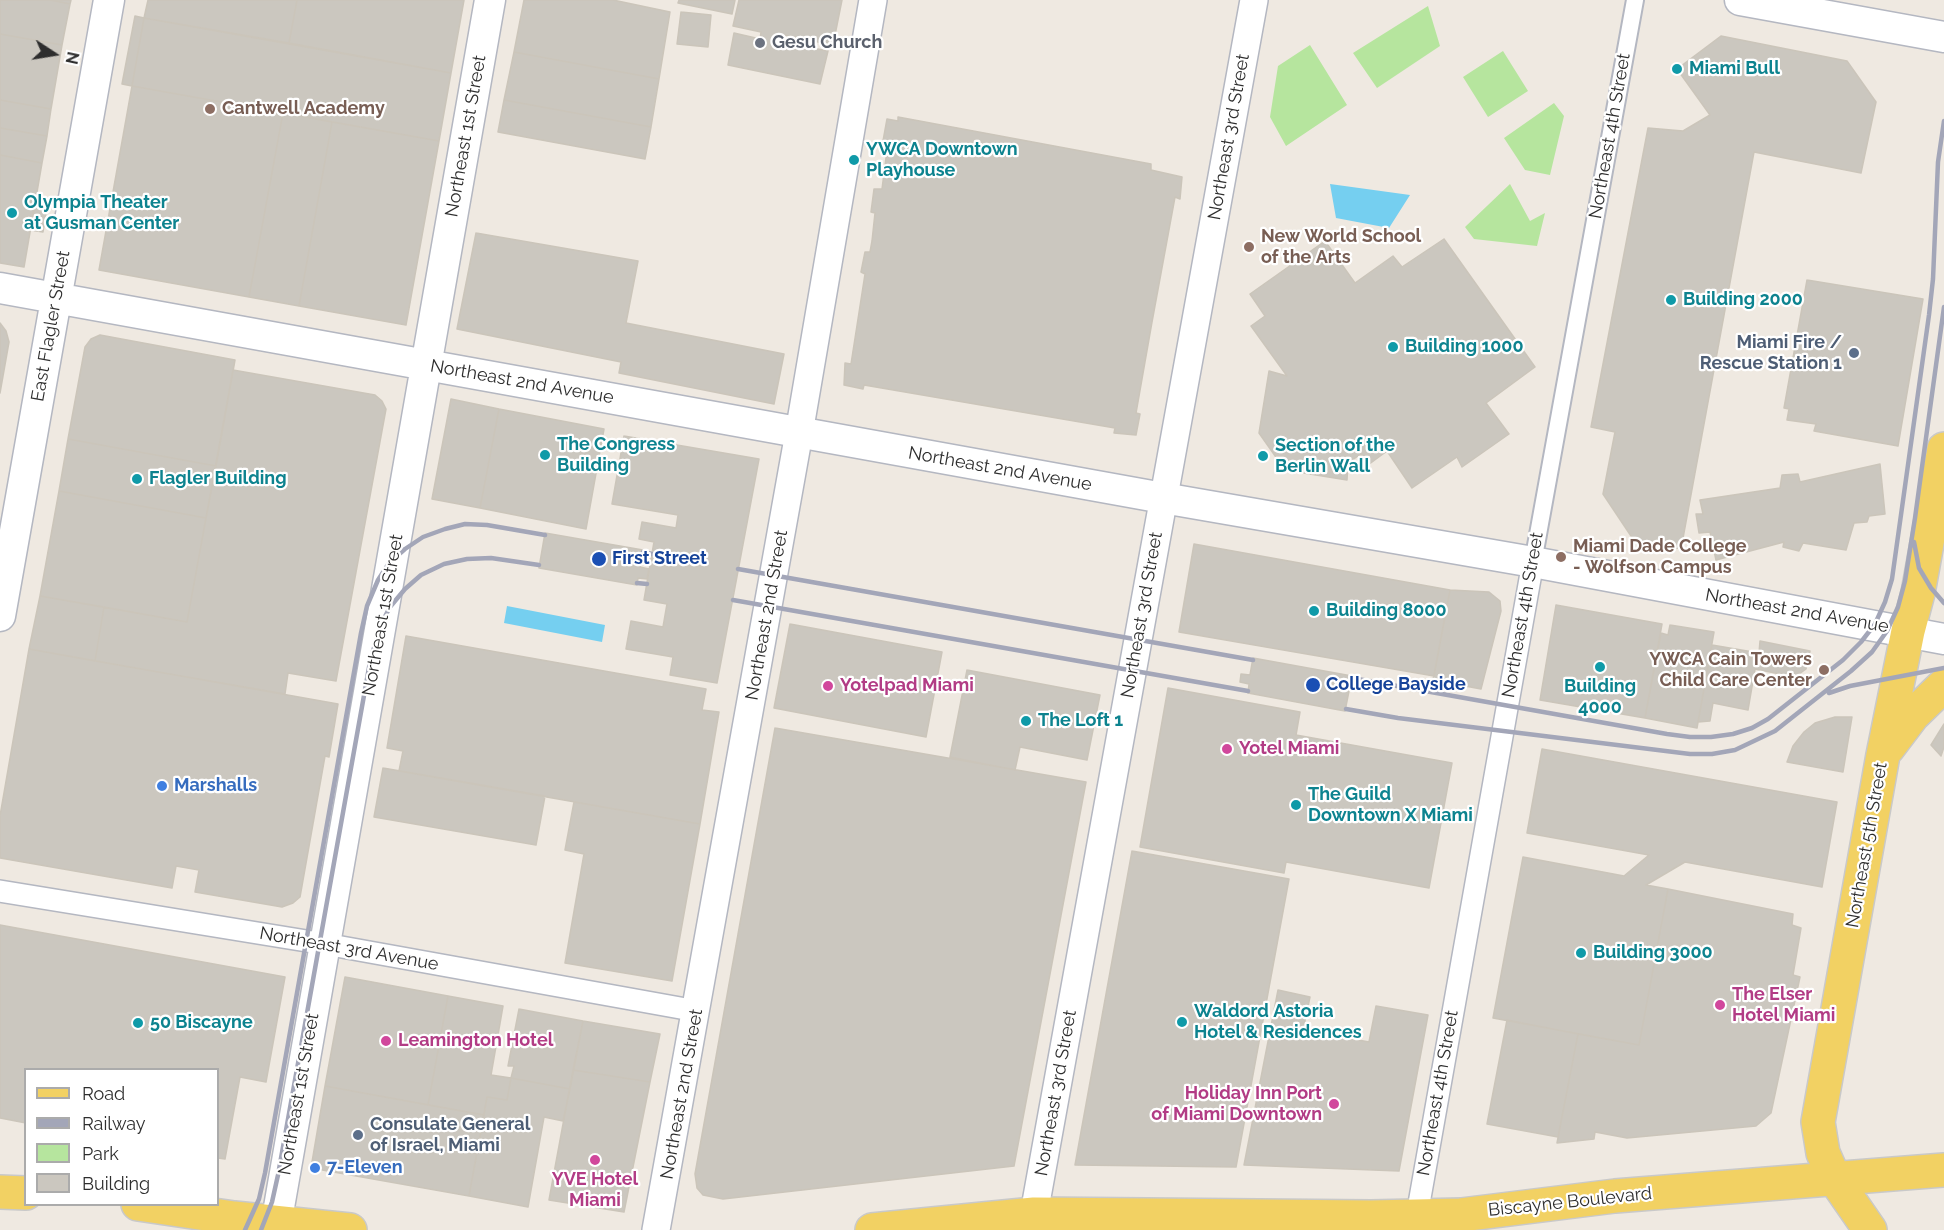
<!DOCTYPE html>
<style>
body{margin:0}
#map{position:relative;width:1944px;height:1230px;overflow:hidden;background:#efe9e1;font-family:Raleway,sans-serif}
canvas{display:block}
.legend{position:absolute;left:24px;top:1068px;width:195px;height:138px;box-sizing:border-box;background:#fff;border:2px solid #ababab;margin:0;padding:8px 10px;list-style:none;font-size:18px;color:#2e2e2e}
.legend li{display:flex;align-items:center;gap:12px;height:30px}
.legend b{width:30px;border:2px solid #ababab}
.north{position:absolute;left:24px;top:24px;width:60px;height:60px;-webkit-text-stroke:4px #fff;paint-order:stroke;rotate:102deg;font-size:16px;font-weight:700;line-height:24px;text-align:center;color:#2e2e2e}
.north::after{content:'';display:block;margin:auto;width:21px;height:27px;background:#2e2e2e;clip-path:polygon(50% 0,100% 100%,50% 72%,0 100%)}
</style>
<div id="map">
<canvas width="1944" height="1230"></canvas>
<ul class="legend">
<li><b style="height:8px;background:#f2d163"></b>Road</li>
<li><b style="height:8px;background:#a3a6b8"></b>Railway</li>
<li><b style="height:16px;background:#b6e59e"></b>Park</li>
<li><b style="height:16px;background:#cbc7bf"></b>Building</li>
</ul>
<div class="north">N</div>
</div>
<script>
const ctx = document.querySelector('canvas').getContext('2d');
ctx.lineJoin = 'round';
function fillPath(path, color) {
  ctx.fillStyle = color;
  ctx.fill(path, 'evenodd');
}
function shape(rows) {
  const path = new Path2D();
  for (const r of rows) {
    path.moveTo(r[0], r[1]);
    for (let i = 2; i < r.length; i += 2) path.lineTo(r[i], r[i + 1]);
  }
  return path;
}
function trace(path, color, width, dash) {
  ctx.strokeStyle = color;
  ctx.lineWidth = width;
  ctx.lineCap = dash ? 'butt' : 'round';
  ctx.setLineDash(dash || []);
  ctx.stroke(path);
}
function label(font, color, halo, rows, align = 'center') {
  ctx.font = font + ' Raleway,sans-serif';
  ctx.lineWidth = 4.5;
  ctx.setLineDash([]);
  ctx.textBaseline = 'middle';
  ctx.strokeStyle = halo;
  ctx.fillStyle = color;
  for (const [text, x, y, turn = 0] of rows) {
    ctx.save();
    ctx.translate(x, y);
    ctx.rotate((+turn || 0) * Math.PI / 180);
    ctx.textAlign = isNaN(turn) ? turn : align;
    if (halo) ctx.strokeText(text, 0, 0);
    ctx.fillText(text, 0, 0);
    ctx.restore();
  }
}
const green = shape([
 [1428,6,1440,46,1377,88,1353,53],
 [1310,45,1347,105,1286,146,1270,117,1278,66],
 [1503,51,1528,91,1488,117,1463,77],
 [1554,103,1564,116,1550,175,1525,170,1504,138],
 [1510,184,1530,221,1545,213,1537,246,1474,239,1465,227]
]);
const water = shape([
 [1330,184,1410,195,1389,228,1336,218],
 [507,606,605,625,602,642,504,623]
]);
const building = shape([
 [0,0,50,0,70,4,62,45,0,34,0,0],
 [50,0,71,0,70,4,50,0],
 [148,0,297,0,289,43,144,18,148,0],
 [297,0,464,0,451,73,289,43,297,0],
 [524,0,613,0,670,12,659,79,514,52,524,0],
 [679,0,735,0,732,14,678,3,679,0],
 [739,0,842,0,833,45,779,34,777,41,828,51,820,84,728,65,734,33,760,39,761,32,733,26,739,0],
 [681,12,711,15,708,47,677,44,681,12],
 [135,16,144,18,132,86,122,84,135,16],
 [144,18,451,73,439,141,132,86,144,18],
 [0,34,62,45,51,109,0,100,0,34],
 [1721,36,1847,61,1876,102,1861,173,1754,152,1681,549,1633,539,1603,494,1615,432,1591,427,1648,128,1683,131,1710,115,1677,69,1721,36],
 [514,52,659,79,651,127,504,100,514,52],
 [132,86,283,113,249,297,99,270,132,86],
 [0,100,51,109,47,136,0,128,0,100],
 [504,100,651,127,645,159,498,132,504,100],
 [283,113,332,122,299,306,249,297,283,113],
 [898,117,1151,164,1151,170,1182,177,1180,199,1175,197,1152,322,1136,413,1140,414,1136,435,1114,433,1115,428,864,385,863,389,844,385,845,363,851,364,865,274,861,272,865,252,870,252,872,241,875,213,871,212,874,189,882,189,888,142,883,141,887,119,898,121,898,117],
 [332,122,439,141,406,325,299,306,332,122],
 [0,128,47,136,42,163,0,155,0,128],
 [0,155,42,163,24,267,0,263,0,155],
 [36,198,48,201,43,232,30,230,36,198],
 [476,233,638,261,626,323,784,354,774,404,619,373,621,362,457,329,476,233],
 [1444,239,1535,367,1486,403,1509,434,1462,467,1457,457,1412,488,1387,451,1368,465,1361,454,1348,463,1347,480,1285,470,1259,433,1269,371,1287,376,1251,326,1265,316,1250,294,1325,241,1355,283,1393,256,1402,267,1444,239],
 [1807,280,1923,299,1898,446,1814,431,1816,424,1787,420,1789,409,1784,408,1807,280],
 [0,323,6,331,9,342,0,393,0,323],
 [100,335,235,360,216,466,68,439,85,347,91,339,100,335],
 [233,370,375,395,382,401,386,409,336,681,288,673,285,694,95,661,104,607,187,622,233,370],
 [451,399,499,409,480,508,432,499,451,399],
 [499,409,604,429,586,529,480,508,499,409],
 [624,436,759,459,717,683,670,675,673,657,626,649,631,621,663,627,667,604,644,600,654,542,639,539,642,522,676,528,678,515,612,504,624,436],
 [68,439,216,466,206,518,59,491,68,439],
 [1880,464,1885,514,1869,516,1867,522,1854,523,1846,550,1803,543,1799,551,1783,547,1784,542,1716,560,1710,532,1699,533,1696,514,1703,514,1700,500,1780,488,1782,475,1798,474,1800,482,1880,464],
 [59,491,206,518,187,622,40,596,59,491],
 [545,533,643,550,640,567,649,569,647,579,638,578,637,585,539,568,545,533],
 [1194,544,1450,590,1434,676,1179,632,1194,544],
 [1450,590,1489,592,1500,601,1501,611,1481,689,1433,680,1450,590],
 [40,596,104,607,95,661,29,649,40,596],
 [1556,605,1662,624,1645,718,1540,700,1556,605],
 [790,624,942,652,926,737,774,708,790,624],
 [1670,625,1714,632,1697,728,1645,718,1661,633,1668,635,1670,625],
 [406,636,706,689,702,710,719,712,700,824,399,771,403,751,387,748,406,636],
 [1760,641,1810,651,1806,669,1795,677,1755,669,1748,710,1713,703,1710,721,1698,722,1712,645,1759,653,1760,641],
 [29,649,338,704,329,757,325,756,300,897,293,903,282,907,195,892,199,870,176,866,172,888,0,858,0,816,29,649],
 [1253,658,1352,676,1345,711,1248,693,1249,684,1240,682,1241,674,1250,675,1253,658],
 [967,670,1100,695,1087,760,1020,747,1015,770,950,757,967,670],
 [1168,688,1300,712,1296,735,1452,763,1429,888,1286,862,1284,873,1140,847,1168,688],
 [1835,717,1852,717,1843,772,1787,762,1793,746,1804,732,1815,723,1835,717],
 [1944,724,1944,747,1941,756,1931,745,1944,724],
 [775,728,1086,782,1014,1166,723,1199,703,1195,697,1188,695,1174,775,728],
 [1542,749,1837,802,1822,887,1685,862,1646,885,1668,889,1639,1045,1493,1018,1523,857,1624,876,1649,855,1527,833,1542,749],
 [383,768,545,796,536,845,374,817,383,768],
 [574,802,700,824,672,981,565,963,584,854,565,850,574,802],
 [1132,851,1289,879,1236,1167,1075,1165,1132,851],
 [1668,889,1793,914,1792,925,1801,928,1793,975,1800,977,1771,1113,1756,1126,1627,1138,1595,1132,1594,1139,1557,1143,1578,1034,1639,1045,1668,889],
 [0,925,285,977,266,1082,240,1077,225,1159,218,1158,218,1070,26,1070,26,1123,0,1118,0,925],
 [345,977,448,996,428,1105,325,1086,345,977],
 [1278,990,1310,997,1303,1030,1369,1042,1376,1006,1428,1015,1399,1171,1244,1165,1278,990],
 [448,996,503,1006,491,1075,511,1078,507,1100,487,1097,484,1115,428,1105,448,996],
 [519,1009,583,1021,570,1089,511,1078,514,1066,508,1066,519,1009],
 [1507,1020,1578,1034,1558,1137,1487,1124,1507,1020],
 [583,1021,660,1034,650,1082,573,1070,583,1021],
 [573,1070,650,1082,624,1212,549,1200,573,1070],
 [511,1078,570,1089,563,1121,544,1117,528,1207,469,1196,487,1097,507,1100,511,1078],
 [325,1086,484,1115,469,1196,311,1168,325,1086]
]);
const pedestrian = shape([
 [1533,562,1635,0]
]);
const minor = shape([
 [0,891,325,944,697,1011],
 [1415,1226,1533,562]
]);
const tertiary = shape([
 [656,1230,799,433,873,0],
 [1031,1230,1254,0]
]);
const secondary = shape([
 [1740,0,1944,37],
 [0,288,1163,498,1533,562,1944,639],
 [0,616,109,0],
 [275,1230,490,0]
]);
const primary = shape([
 [1888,748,1913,715,1944,685],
 [0,1192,26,1193],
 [138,1204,234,1218,350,1230],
 [872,1230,1034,1214,1371,1217,1461,1215,1615,1196,1944,1170],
 [1870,1230,1834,1178,1823,1153,1818,1122,1883,755,1908,631,1918,593,1944,449]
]);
const rail = shape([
 [1914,542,1919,568,1931,588,1944,603],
 [643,552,652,554],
 [738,569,1253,660],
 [637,583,647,584],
 [733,600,1248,691],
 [1352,678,1667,734,1690,737,1711,737,1733,734,1752,728,1768,719,1843,660,1861,642,1875,624,1885,602,1892,579,1929,315,1933,279,1938,162,1944,121],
 [1829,693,1850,686,1944,668],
 [1346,709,1398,718,1690,754,1712,754,1735,750,1775,731,1851,671,1872,652,1887,631,1898,607,1905,581,1915,518,1944,307],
 [245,1230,259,1199,265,1173,361,633,367,606,378,580,389,563,405,549,423,537,445,529,465,524,487,525,545,535],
 [261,1230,272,1202,278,1175,370,662,380,626,390,607,405,589,421,575,444,564,467,559,491,558,539,565]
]);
const markers = [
 [760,43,6,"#6b7280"],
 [1677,69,6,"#0f9aa8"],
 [210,109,6,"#8d6e63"],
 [854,160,6,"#0f9aa8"],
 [12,213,6,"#0f9aa8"],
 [1249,247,6,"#8d6e63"],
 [1671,300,6,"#0f9aa8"],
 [1393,347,6,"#0f9aa8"],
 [1854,353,6,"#5c6f8a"],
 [545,455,6,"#0f9aa8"],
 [1263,456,6,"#0f9aa8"],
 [137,479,6,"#0f9aa8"],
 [1561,557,6,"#8d6e63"],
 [599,559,8,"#1a4fb4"],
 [1314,611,6,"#0f9aa8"],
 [1600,667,6,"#0f9aa8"],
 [1824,670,6,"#8d6e63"],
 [1313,685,8,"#1a4fb4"],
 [828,686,6,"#d1479c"],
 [1026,721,6,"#0f9aa8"],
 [1227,749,6,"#d1479c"],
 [162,786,6,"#3f7fe0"],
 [1296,805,6,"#0f9aa8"],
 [1581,953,6,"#0f9aa8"],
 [1720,1005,6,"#d1479c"],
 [1182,1022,6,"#0f9aa8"],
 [138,1023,6,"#0f9aa8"],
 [386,1041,6,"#d1479c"],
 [1334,1104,6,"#d1479c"],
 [358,1135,6,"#5c6f8a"],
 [595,1160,6,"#d1479c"],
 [315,1168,6,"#3f7fe0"]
];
const worshipNames = [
 ["Gesu Church",772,43]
];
const cultureNames = [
 ["Miami Bull",1689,69],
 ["YWCA Downtown",866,150],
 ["Playhouse",866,171],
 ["Olympia Theater",24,203],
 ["at Gusman Center",24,224],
 ["Building 2000",1683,300],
 ["Building 1000",1405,347],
 ["The Congress",557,445],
 ["Building",557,466],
 ["Section of the",1275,446],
 ["Berlin Wall",1275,467],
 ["Flagler Building",149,479],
 ["Building 8000",1326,611],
 ["Building",1600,687,"center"],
 ["4000",1600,708,"center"],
 ["The Loft 1",1038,721],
 ["The Guild",1308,795],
 ["Downtown X Miami",1308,816],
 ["Building 3000",1593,953],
 ["Waldord Astoria",1194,1012],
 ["Hotel & Residences",1194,1033],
 ["50 Biscayne",150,1023]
];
const educationNames = [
 ["Cantwell Academy",222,109],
 ["New World School",1261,237],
 ["of the Arts",1261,258],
 ["Miami Dade College",1573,547],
 ["- Wolfson Campus",1573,568],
 ["YWCA Cain Towers",1812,660,"right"],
 ["Child Care Center",1812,681,"right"]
];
const streetNames = [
 ["Northeast 1st Street",466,136,-80],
 ["Northeast 4th Street",1610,136,-80],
 ["Northeast 3rd Street",1229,137,-80],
 ["East Flagler Street",51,326,-80],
 ["Northeast 2nd Avenue",522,382,10],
 ["Northeast 2nd Avenue",1000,469,10],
 ["Northeast 2nd Avenue",1797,611,10],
 ["Northeast 1st Street",383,615,-80],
 ["Northeast 2nd Street",767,615,-80],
 ["Northeast 3rd Street",1142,615,-80],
 ["Northeast 4th Street",1523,615,-80],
 ["Northeast 5th Street",1867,845,-80],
 ["Northeast 3rd Avenue",349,949,10],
 ["Northeast 3rd Street",1056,1093,-80],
 ["Northeast 4th Street",1438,1093,-80],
 ["Northeast 1st Street",299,1094,-80],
 ["Northeast 2nd Street",682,1094,-80],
 ["Biscayne Boulevard",1570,1202,-6]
];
const serviceNames = [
 ["Miami Fire /",1842,343],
 ["Rescue Station 1",1842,364],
 ["Consulate General",370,1125,"left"],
 ["of Israel, Miami",370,1146,"left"]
];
const transitNames = [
 ["First Street",612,559],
 ["College Bayside",1326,685]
];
const hotelNames = [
 ["Yotelpad Miami",840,686],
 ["Yotel Miami",1239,749],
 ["The Elser",1732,995],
 ["Hotel Miami",1732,1016],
 ["Leamington Hotel",398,1041],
 ["Holiday Inn Port",1322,1094,"right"],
 ["of Miami Downtown",1322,1115,"right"],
 ["YVE Hotel",595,1180,"center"],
 ["Miami",595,1201,"center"]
];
const shopNames = [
 ["Marshalls",174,786],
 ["7-Eleven",327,1168]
];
fillPath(green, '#b6e59e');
fillPath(water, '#75cff0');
fillPath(building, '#cbc7bf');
trace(building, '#cbc5ba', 1.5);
trace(pedestrian, '#b4b7c1', 20);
trace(minor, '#b4b7c1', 24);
trace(tertiary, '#b4b7c1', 30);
trace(secondary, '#b4b7c1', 33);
trace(primary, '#c9c9c9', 36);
trace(pedestrian, '#fff', 16);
trace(minor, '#fff', 21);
trace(tertiary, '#fff', 27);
trace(secondary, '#fff', 30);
trace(primary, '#f2d163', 33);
trace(rail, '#a3a6b8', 4.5);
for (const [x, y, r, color] of markers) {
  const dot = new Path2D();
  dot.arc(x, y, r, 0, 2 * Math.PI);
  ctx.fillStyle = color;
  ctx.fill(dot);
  trace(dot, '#fff', 2);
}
label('bold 18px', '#5b616d', '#fff', worshipNames, 'left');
label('bold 18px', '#0d838f', '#fff', cultureNames, 'left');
label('bold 18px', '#785e54', '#fff', educationNames, 'left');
label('18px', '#2e2e2e', '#fff', streetNames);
label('bold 18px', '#4e5e75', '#fff', serviceNames, 'right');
label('bold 18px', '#164399', '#fff', transitNames, 'left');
label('bold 18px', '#b23c85', '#fff', hotelNames, 'left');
label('bold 18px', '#366cbe', '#fff', shopNames, 'left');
</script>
